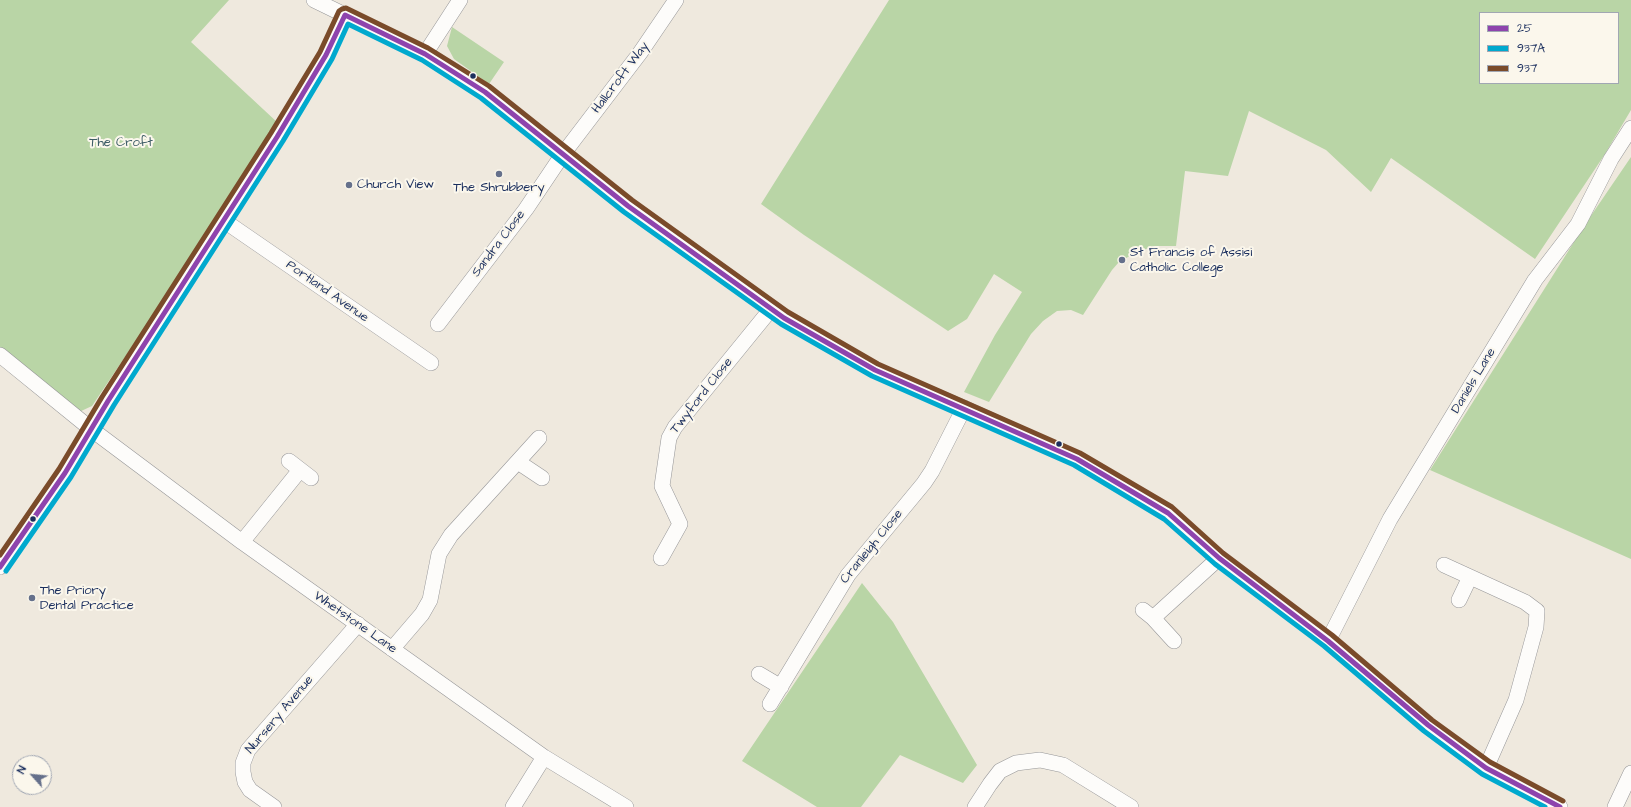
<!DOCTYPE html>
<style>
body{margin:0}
#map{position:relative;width:1631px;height:807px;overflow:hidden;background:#efe9de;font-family:"Architects Daughter",sans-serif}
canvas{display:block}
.legend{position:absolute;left:1479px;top:12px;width:140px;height:72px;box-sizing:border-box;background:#fbf7ec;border:1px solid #a1a7b3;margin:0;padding:5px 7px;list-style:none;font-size:12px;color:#1b2f5e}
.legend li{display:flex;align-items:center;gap:8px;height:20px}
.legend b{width:20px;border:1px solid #a1a7b3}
.north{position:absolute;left:12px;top:755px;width:40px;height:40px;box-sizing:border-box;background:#fbf7ec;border:1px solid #a1a7b3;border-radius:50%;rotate:297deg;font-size:11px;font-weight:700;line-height:16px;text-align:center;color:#1b2f5e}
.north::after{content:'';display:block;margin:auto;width:14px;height:18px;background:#65708b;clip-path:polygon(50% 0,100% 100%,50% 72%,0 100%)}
</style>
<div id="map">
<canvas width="1631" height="807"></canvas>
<ul class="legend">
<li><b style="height:5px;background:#8e44ad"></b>25</li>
<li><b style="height:5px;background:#00a9ce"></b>937A</li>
<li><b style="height:5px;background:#7a4b2a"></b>937</li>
</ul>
<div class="north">N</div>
</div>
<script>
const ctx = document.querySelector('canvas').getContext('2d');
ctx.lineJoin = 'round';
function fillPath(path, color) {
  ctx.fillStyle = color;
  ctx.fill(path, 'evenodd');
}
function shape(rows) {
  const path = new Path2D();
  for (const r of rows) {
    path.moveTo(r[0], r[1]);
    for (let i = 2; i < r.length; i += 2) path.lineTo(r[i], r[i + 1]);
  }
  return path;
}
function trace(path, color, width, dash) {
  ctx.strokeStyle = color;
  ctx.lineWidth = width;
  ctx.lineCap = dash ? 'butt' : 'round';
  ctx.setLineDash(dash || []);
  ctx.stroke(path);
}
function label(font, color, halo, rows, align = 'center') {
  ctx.font = font + ' "Architects Daughter",sans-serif';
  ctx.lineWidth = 4;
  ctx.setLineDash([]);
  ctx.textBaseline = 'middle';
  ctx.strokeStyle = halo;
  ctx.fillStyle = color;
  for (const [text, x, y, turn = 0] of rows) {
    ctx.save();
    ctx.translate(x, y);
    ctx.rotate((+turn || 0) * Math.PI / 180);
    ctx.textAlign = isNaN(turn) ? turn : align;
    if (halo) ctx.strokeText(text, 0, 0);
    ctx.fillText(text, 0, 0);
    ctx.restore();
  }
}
const green = shape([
 [0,0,229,0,191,42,278,123,174,284,92,406,79,412,0,348],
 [889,0,1631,0,1631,110,1605,154,1535,259,1391,158,1371,192,1326,150,1249,111,1228,176,1185,171,1176,246,1155,246,1137,252,1119,262,1112,270,1083,315,1071,310,1057,311,1043,321,1031,334,989,402,964,392,995,335,1022,292,994,274,967,319,948,331,804,235,761,204],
 [1480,13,1618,13,1618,83,1480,83],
 [452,27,504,62,489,84,454,59,447,46],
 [1631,157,1631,559,1430,470,1586,223],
 [862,583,893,622,977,765,963,783,900,755,861,807,817,807,742,761]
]);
const minor = shape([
 [314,0,425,54,485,92,628,206,674,240,784,318,875,370,964,408,1077,459,1168,513,1219,558,1328,641,1428,725,1486,768,1560,807],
 [425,54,460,0],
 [223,220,431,363],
 [438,324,526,209,563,154,640,53,676,0],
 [0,355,91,429,242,542,544,757,626,807],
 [289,461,311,478],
 [518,462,542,478],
 [242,542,300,470],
 [661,558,680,524,662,486,669,438,675,427,771,309],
 [1444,565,1525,602,1537,611,1536,627,1516,700,1486,768],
 [0,567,65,473,108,401,277,137,326,55,345,15],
 [1459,600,1470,577],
 [1143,610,1153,618,1174,641],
 [1153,618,1219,558],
 [1328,641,1390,519,1535,280,1578,224,1611,159,1631,128],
 [392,649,422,614,430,600,439,554,451,535,539,438],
 [759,674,781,687],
 [770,704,848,575,924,483,932,471,964,408],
 [274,807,250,790,245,782,243,772,243,763,248,750,358,624],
 [513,807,544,757],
 [975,807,990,784,1000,771,1016,763,1040,760,1063,765,1131,807],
 [1615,807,1631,773]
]);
const bus1 = shape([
 [0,567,65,473,108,401,277,137,326,55,345,15,425,54,485,92,628,206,784,318,875,370,1077,459,1168,513,1219,558,1328,641,1428,725,1486,768,1560,807]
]);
const bus2 = shape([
 [6,571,71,477,114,405,283,141,332,59,348,24,422,60,481,98,624,212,781,324,872,376,1074,465,1164,519,1215,564,1324,646,1424,731,1482,774,1545,807]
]);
const bus3 = shape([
 [0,555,59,469,102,397,271,133,320,52,339,11,342,9,346,8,428,48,489,86,632,200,788,312,878,364,1080,453,1172,507,1223,553,1332,635,1432,720,1490,762,1563,801]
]);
const markers = [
 [473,76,3.5,"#1b2f5e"],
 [499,174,4,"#65708b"],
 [349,185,4,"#65708b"],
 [1122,260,4,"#65708b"],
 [1059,444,3.5,"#1b2f5e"],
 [33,519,3.5,"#1b2f5e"],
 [32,598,4,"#65708b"]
];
const streetNames = [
 ["Hallcroft Way",621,78,-53],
 ["Sandra Close",499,244,-53],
 ["Portland Avenue",327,292,35],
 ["Daniels Lane",1474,381,-59],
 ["Twyford Close",702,396,-52],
 ["Cranleigh Close",872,547,-51],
 ["Whetstone Lane",355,623,35],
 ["Nursery Avenue",280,715,-50]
];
const parkNames = [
 ["The Croft",121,143]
];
const poiNames = [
 ["Church View",357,185],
 ["The Shrubbery",499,188,"center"],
 ["St Francis of Assisi",1130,253],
 ["Catholic College",1130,268],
 ["The Priory",40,591],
 ["Dental Practice",40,606]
];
fillPath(green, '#b9d5a6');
trace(minor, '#969698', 16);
trace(minor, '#fdfcfa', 15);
trace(bus1, '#8e44ad', 5);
trace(bus2, '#00a9ce', 5);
trace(bus3, '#7a4b2a', 5);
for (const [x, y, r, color] of markers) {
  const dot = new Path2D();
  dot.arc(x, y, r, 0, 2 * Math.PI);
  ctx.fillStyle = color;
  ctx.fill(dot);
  trace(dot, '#fbf7ec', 1.5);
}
label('13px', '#1b2f5e', '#fbf7ec', streetNames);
label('13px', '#3d5c66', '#fbf7ec', parkNames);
label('13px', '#1b2f5e', '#fbf7ec', poiNames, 'left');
</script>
